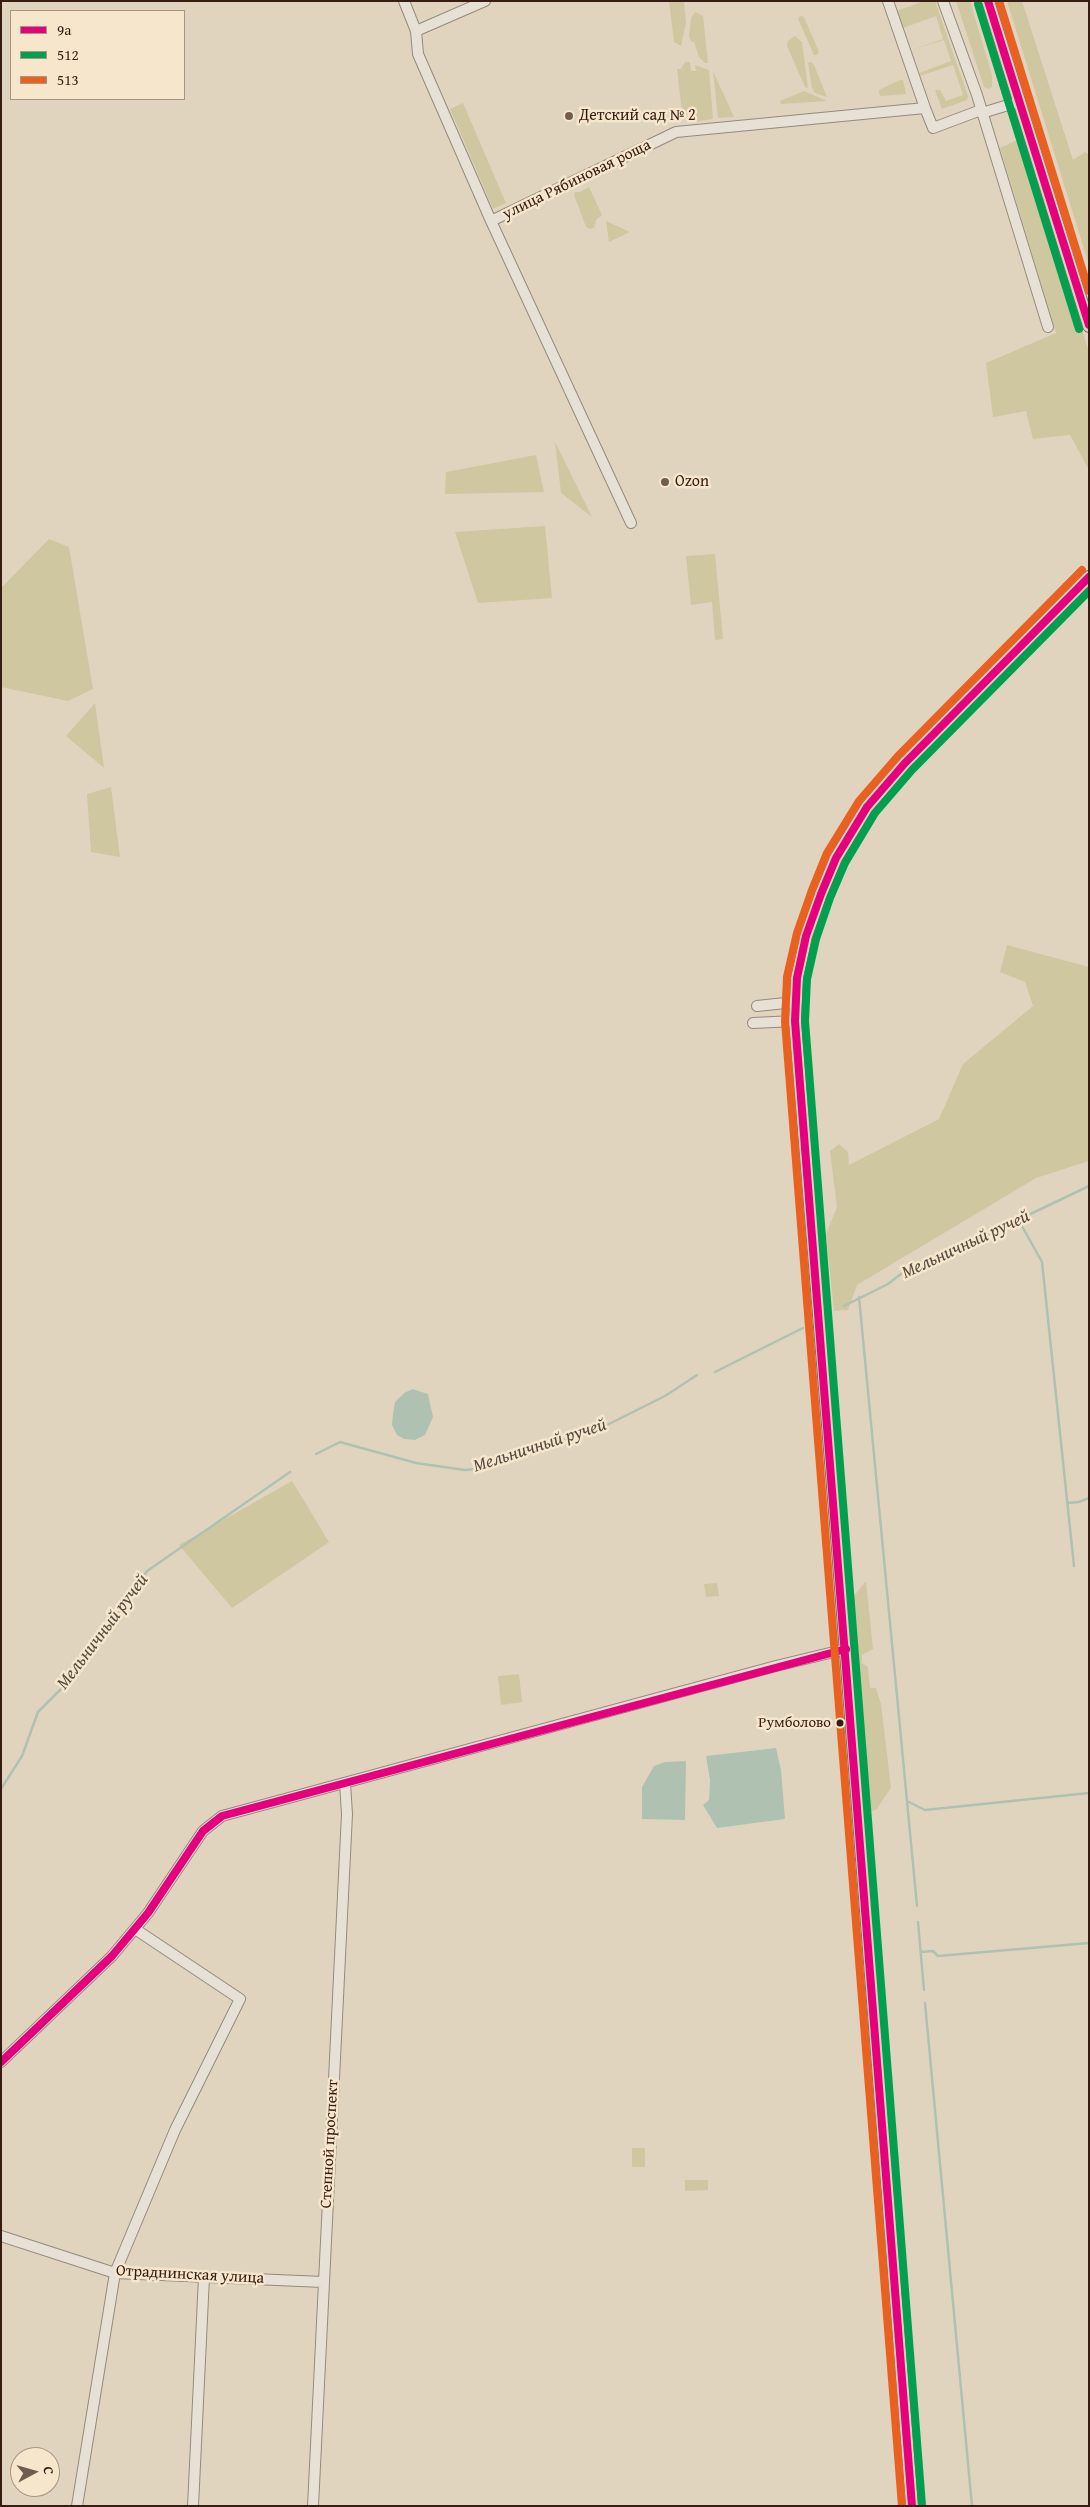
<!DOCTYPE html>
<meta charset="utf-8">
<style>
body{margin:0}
#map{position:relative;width:1090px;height:2507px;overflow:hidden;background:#e1d4bf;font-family:"Gentium Book Plus",serif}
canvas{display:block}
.frame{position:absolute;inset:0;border:2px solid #371c11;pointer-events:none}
.legend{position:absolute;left:10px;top:10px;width:175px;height:90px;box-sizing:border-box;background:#f5e6cc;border:1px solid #a99581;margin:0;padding:6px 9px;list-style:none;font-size:15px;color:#371c11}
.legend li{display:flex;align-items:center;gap:10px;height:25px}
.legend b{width:25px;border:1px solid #a99581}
.north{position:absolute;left:10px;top:2447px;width:50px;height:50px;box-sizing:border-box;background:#f5e6cc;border:1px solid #a99581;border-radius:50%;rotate:84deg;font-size:14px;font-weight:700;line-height:20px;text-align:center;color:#371c11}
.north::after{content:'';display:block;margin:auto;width:18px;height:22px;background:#725c4e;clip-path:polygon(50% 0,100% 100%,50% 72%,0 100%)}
</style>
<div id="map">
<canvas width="1090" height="2507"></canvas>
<div class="frame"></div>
<ul class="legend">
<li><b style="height:6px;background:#e5007d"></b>9а</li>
<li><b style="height:6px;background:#039f4e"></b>512</li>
<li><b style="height:6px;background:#e96121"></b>513</li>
</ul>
<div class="north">С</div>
</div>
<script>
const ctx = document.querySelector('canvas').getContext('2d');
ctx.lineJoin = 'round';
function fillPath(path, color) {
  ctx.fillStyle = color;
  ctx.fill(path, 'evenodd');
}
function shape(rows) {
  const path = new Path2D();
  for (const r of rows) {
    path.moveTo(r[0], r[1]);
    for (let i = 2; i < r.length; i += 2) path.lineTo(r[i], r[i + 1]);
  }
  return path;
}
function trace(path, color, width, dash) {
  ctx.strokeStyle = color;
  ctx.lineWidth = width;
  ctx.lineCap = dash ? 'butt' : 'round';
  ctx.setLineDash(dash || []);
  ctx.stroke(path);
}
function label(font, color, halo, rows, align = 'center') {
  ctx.font = font + ' "Gentium Book Plus",serif';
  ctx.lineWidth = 5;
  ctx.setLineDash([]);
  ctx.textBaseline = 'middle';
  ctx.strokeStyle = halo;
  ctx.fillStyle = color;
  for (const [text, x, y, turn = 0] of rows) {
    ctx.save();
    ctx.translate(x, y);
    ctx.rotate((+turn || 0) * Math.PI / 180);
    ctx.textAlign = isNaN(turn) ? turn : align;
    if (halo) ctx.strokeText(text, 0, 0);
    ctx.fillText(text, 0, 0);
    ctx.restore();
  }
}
const green = shape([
 [669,1,684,1,686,23,681,46,674,42],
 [924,1,935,1,968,96,967,100,942,109,935,90,940,90,946,101,963,95,953,65,920,76,919,73,951,61,944,40,911,50,943,39,936,16,903,28,896,11],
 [956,1,970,1,992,75,992,87,989,89,984,87],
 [1007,1,1022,1,1073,160,1085,152,1089,155,1089,265],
 [695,12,703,16,708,63,705,63,699,57,694,42,691,41,689,36,691,18],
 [800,16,804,17,819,52,817,55,814,55,798,19],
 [795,36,802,42,808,88,805,87,787,46,788,41],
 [685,62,690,62,691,71,696,71,695,65,709,70,713,119,693,122,691,115,682,112,677,69,681,69],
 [811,62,814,65,827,97,815,93,812,88,808,63],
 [713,71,734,117,718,118],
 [900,80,903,80,906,94,881,96,879,94,879,90],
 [804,91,827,101,781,104,780,101],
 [463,103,506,203,493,209,450,109],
 [1015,141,1026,146,1089,352,1089,470,1070,435,1033,439,1026,411,993,417,986,363,1056,333,1000,148],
 [589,187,602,215,596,220,594,228,590,229,586,227,574,195,575,192,580,192],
 [606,221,630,232,609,242],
 [555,442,592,517,561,493],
 [536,455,544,492,445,494,446,472],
 [545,526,552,598,478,603,455,532],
 [49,539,69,547,93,689,68,701,1,687,1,588],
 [715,554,723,639,715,640,712,602,691,605,686,556],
 [95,703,104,768,66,736],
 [111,787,120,857,91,852,87,794],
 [1007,945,1089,967,1089,1161,1036,1178,857,1285,848,1310,834,1311,826,1234,837,1207,830,1151,839,1144,848,1152,849,1165,939,1119,963,1064,1033,1006,1025,982,1000,972],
 [292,1481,329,1542,232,1608,179,1545],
 [866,1581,873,1649,862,1655,862,1663,868,1667,870,1688,876,1688,881,1704,891,1788,876,1810,871,1811,853,1597],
 [717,1583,719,1596,706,1597,704,1584],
 [519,1674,522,1702,501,1705,498,1676],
 [632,2148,645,2148,645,2167,632,2167],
 [685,2180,708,2180,708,2190,685,2191]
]);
const water = shape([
 [413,1389,428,1394,433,1417,425,1435,415,1440,404,1439,397,1435,392,1425,393,1414,395,1402,404,1393],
 [776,1748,781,1770,785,1819,717,1828,703,1805,709,1800,710,1780,706,1756],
 [686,1761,685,1820,642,1819,642,1787,654,1766,665,1762]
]);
const stream = shape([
 [1018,1219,1042,1262,1074,1566],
 [859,1297,917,1906],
 [844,1306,888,1284,906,1270,922,1266,1089,1186],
 [715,1372,803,1328],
 [316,1454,340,1442,416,1463,465,1470,484,1468,495,1461,597,1430,665,1396,697,1375],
 [1067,1503,1079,1502,1089,1498],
 [1,1789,22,1756,38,1712,75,1675,147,1571,290,1472],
 [907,1801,925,1810,1089,1793],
 [918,1922,924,1990],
 [921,1952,933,1951,938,1956,1089,1943],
 [925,2003,972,2506]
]);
const minor = shape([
 [404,1,416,31,418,54,491,221],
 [888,1,925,108],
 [943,1,977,95,1048,327],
 [416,31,485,1],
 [982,113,1018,102],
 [631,523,491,221,676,132,925,108,933,128,981,110],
 [757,1006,795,1002],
 [753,1023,795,1021],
 [1,2062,112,1956,148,1913,203,1831,222,1816,776,1666,846,1649],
 [1,2236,115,2273,323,2282],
 [77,2506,115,2273,175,2130,240,1999,135,1929],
 [193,2506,204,2277],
 [313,2506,347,1814,345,1783]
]);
const major = shape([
 [988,1,1089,326],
 [912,2506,836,1523,795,1021,797,978,806,936,821,894,836,858,867,807,905,763,1089,577]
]);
const bus1 = shape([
 [988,1,1089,325],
 [1,2062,112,1956,148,1913,203,1831,222,1816,846,1649],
 [912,2506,795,1021,797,978,806,936,821,894,836,858,867,807,905,763,1089,577]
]);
const bus2 = shape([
 [978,4,1079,329],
 [922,2505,805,1021,807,979,816,939,830,898,845,863,875,813,912,770,1089,591]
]);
const bus3 = shape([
 [999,1,1089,291],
 [902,2506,785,1022,787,977,797,933,812,890,827,853,859,801,898,756,1082,570]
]);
const markers = [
 [569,116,5,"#725c4e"],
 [665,482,5,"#725c4e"],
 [840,1723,4.5,"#371c11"]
];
const busNames = [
 ["Румболово",831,1723]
];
const poiNames = [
 ["Детский сад № 2",579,116],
 ["Ozon",675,482]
];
const streetNames = [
 ["улица Рябиновая роща",577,180,-26],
 ["Степной проспект",330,2144,-87],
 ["Отраднинская улица",190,2275,3]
];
const waterNames = [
 ["Мельничный ручей",966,1245,-25],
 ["Мельничный ручей",540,1446,-18],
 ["Мельничный ручей",103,1632,-53]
];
fillPath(green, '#cfc7a0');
fillPath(water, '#afc2b2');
trace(stream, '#afc2b2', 2.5);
trace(minor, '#958a7d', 12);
trace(major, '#7d7266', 14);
trace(minor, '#e7e0d5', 10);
trace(major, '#dad1c1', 12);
trace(bus1, '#e5007d', 8);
trace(bus2, '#039f4e', 8);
trace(bus3, '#e96121', 8);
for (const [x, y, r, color] of markers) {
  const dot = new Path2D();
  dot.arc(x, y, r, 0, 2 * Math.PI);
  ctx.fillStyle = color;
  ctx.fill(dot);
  trace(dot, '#f5e6cc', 2);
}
label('15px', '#371c11', '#f5e6cc', busNames, 'right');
label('16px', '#371c11', '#f5e6cc', poiNames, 'left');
label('16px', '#371c11', '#f5e6cc', streetNames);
label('italic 18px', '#554b40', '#f5e6cc', waterNames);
</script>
